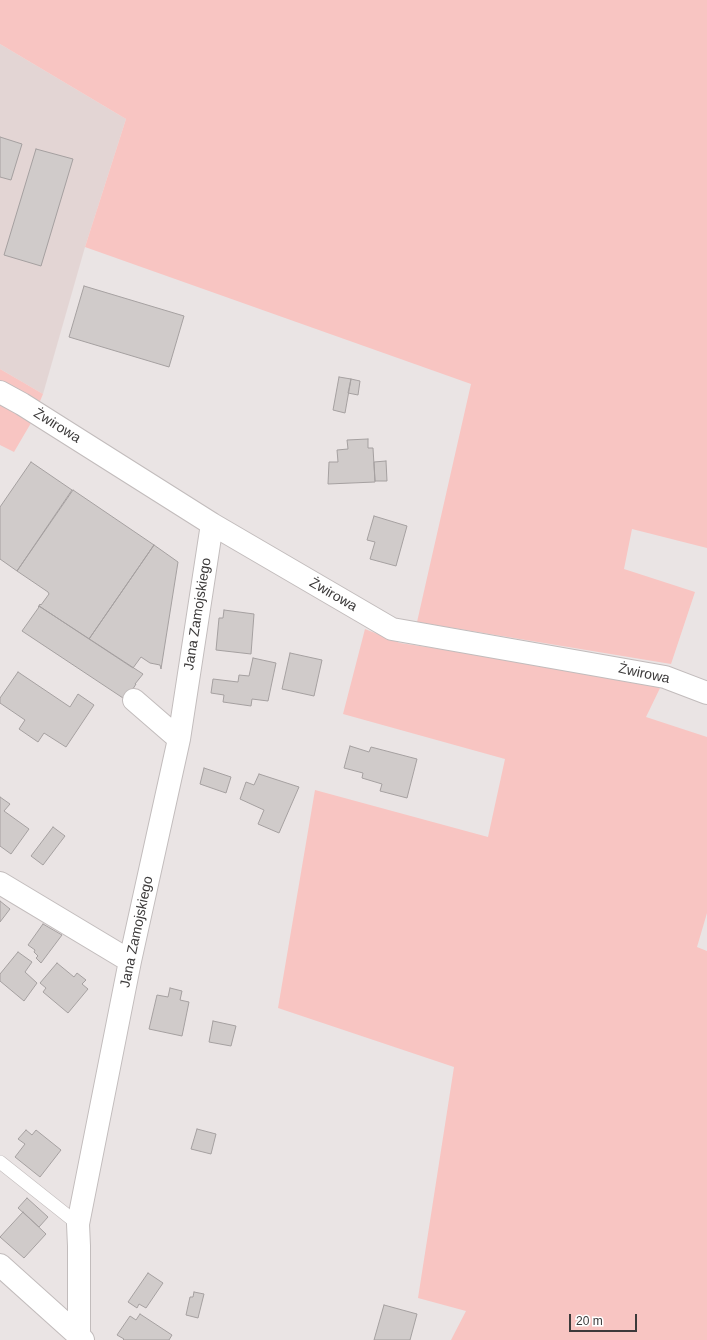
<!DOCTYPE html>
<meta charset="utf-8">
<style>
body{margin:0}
#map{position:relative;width:707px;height:1340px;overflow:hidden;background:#eae4e4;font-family:Arial,sans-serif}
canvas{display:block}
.scale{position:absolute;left:569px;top:1314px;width:68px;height:18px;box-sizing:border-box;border:2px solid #3c3a3a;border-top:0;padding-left:5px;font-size:12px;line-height:14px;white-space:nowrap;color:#3c3a3a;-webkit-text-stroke:3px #fff;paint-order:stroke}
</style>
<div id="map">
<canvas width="707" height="1340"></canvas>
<div class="scale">20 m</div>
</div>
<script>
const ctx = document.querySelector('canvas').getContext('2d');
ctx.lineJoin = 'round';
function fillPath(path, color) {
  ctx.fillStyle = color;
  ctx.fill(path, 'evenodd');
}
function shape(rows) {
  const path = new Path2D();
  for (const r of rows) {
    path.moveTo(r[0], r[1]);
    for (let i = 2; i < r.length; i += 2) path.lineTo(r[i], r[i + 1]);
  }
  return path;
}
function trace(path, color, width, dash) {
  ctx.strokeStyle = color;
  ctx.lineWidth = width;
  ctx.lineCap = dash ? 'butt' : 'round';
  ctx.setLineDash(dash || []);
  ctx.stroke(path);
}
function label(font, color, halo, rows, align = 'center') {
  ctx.font = font + ' Arial,sans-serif';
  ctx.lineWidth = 3.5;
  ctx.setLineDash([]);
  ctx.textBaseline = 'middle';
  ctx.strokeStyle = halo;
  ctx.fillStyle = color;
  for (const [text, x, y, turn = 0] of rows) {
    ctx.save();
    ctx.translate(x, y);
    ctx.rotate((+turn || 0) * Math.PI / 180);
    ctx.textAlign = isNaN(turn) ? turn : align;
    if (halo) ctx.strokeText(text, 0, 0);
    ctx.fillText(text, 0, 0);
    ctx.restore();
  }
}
const built = shape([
 [0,44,126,119,85,247,43,394,0,369]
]);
const green = shape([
 [0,0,707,0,707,548,632,529,624,569,695,592,671,664,417,622,471,384,85,247,126,119,0,44],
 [0,369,43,394,31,423,14,452,0,445],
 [365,629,400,643,527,662,661,686,646,717,707,737,707,913,697,947,707,951,707,1340,451,1340,466,1311,418,1298,454,1067,278,1008,315,790,488,837,505,759,343,714]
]);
const building = shape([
 [0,137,22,144,11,180,0,177,0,137],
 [36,149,73,159,41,266,4,255,36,149],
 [84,286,184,316,169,367,69,337,84,286],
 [339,377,351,379,345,413,333,410,339,377],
 [351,379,360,381,358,395,348,393,351,379],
 [368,439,368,448,373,448,375,482,328,484,329,462,338,462,337,450,348,449,347,440,368,439],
 [386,461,387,481,375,481,374,462,386,461],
 [31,462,72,490,17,571,0,559,0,507,31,462],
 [73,490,154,545,89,639,39,606,40,604,41,605,49,594,48,592,17,571,73,490],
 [374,516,407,526,396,566,370,559,375,542,367,540,374,516],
 [154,545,178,562,161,669,160,665,150,663,141,657,133,668,89,639,154,545],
 [39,606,143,674,135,684,136,684,126,700,22,631,39,607,38,607,39,606],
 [224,610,254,614,251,654,216,650,219,618,223,618,224,610],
 [290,653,322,660,314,696,282,689,290,653],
 [253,658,276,663,268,701,252,699,251,706,223,702,224,695,211,693,213,679,238,682,239,675,249,676,253,658],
 [18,672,70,707,78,694,94,705,66,747,44,733,38,742,19,729,25,720,0,703,0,698,18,672],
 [350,746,369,752,371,747,417,759,407,798,380,791,382,784,362,778,363,773,344,768,350,746],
 [204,768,231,777,226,793,200,784,204,768],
 [259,774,299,787,279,833,258,824,264,810,240,799,246,782,254,785,259,774],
 [0,797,10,804,4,811,29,829,11,854,0,846,0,797],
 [53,827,65,836,43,865,31,856,53,827],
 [0,901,10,909,0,922,0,901],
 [43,924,62,935,41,963,36,958,38,956,34,952,35,950,28,945,43,924],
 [18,952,32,962,25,972,37,983,24,1001,0,981,0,974,18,952],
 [57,963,74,977,77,973,86,980,82,984,88,989,68,1013,43,992,46,988,40,983,57,963],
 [170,988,182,991,180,1000,189,1002,182,1036,149,1029,157,995,168,997,170,988],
 [213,1021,236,1026,231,1046,209,1042,213,1021],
 [197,1129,216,1134,211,1154,191,1149,197,1129],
 [26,1130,32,1135,36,1130,61,1150,40,1177,15,1157,25,1144,18,1139,26,1130],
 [27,1198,48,1217,39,1227,18,1208,27,1198],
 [23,1212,46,1234,24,1258,0,1237,23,1212],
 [148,1273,163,1283,146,1308,139,1304,137,1308,128,1302,148,1273],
 [194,1292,204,1294,198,1318,186,1315,190,1297,193,1297,194,1292],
 [384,1305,417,1314,410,1340,374,1340,384,1305],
 [140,1314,172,1335,169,1340,123,1340,124,1339,117,1335,130,1316,136,1320,140,1314]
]);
const service = shape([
 [0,1162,78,1224]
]);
const minor = shape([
 [0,392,22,404,212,524,392,629,665,677,707,693],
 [134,700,179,739],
 [0,883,130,961],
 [0,1265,79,1336],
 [83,1340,79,1336,79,1246,78,1224,130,961,179,739,212,524]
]);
const streetNames = [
 ["Żwirowa",57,426,32],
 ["Żwirowa",333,595,30],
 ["Jana Zamojskiego",198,614,-81],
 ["Żwirowa",644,674,12],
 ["Jana Zamojskiego",137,932,-78]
];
fillPath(built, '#e3d5d4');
fillPath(green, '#f8c5c2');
fillPath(building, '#d0cbca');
trace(building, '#a5a0a0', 1);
trace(service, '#c2bcbc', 14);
trace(minor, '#c2bcbc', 24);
trace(service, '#fff', 13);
trace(minor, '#fff', 22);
label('14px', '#3c3a3a', '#fff', streetNames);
</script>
